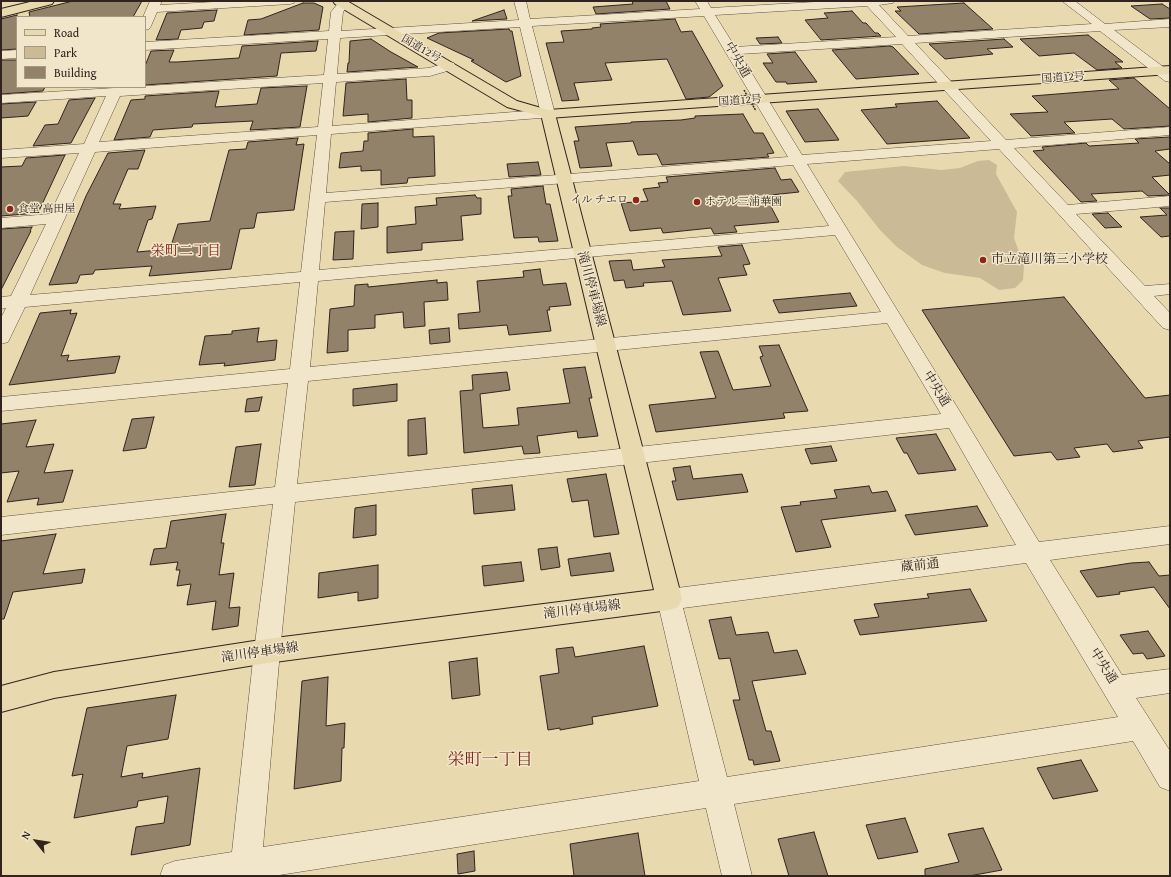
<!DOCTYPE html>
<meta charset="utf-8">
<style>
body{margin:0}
#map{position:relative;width:1171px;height:877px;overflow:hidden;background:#e9d9ae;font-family:"Gentium Book Plus",serif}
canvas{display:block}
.frame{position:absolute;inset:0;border:2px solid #31241f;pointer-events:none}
.legend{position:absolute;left:16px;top:16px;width:130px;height:72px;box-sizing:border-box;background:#f1e6ca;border:1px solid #a49886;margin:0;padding:5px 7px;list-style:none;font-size:12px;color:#31241f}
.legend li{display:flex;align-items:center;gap:8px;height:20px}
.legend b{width:20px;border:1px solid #a49886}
.north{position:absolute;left:16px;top:821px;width:40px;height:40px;-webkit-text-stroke:3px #f1e6ca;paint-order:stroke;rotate:300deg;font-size:11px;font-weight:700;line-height:16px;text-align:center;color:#31241f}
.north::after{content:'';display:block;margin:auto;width:14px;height:18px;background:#31241f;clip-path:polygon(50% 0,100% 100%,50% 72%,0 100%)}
</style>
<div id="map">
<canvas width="1171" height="877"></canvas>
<div class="frame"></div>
<ul class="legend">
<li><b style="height:5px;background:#e9d9ae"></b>Road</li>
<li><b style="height:11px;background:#caba96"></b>Park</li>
<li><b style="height:11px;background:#918269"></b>Building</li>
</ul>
<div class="north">N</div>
</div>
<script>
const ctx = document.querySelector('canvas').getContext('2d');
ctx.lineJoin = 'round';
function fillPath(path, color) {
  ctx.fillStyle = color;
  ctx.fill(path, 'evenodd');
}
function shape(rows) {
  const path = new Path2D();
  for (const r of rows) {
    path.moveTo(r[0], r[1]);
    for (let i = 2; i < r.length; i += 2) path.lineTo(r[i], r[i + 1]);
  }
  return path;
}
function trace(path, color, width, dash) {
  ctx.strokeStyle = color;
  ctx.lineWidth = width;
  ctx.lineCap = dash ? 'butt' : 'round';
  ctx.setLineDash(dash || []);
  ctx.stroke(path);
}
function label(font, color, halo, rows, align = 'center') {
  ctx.font = font + ' "Gentium Book Plus","Noto Serif JP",serif';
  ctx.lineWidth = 3;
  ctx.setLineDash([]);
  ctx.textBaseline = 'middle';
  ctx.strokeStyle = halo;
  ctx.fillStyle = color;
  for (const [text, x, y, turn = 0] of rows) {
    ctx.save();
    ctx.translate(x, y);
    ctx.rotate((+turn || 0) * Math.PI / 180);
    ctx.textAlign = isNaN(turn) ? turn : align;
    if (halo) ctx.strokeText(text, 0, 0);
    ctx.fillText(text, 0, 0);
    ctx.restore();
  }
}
const green = shape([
 [989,160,997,165,996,174,1017,212,1014,238,1024,265,1023,280,1015,288,999,290,980,278,945,273,922,265,897,247,880,230,857,201,838,181,845,172,904,166,941,170,960,168,978,161]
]);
const building = shape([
 [73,1,142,1,133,17,30,17,29,12,73,1],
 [632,1,666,1,670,9,596,14,593,7,633,4,632,1],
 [303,3,314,3,323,7,319,30,244,35,248,20,261,19,303,3],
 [964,3,993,29,919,34,895,11,901,11,897,7,964,3],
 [1162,4,1170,9,1170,18,1150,19,1131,6,1162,4],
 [217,10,214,21,204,22,202,28,181,30,178,39,156,40,167,13,217,10],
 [504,10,507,19,472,21,504,10],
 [852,11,863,23,866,23,875,33,878,33,881,36,821,40,805,20,828,18,824,13,852,11],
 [17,15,17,49,1,50,1,19,17,15],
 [675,19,681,32,692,31,723,86,709,97,686,99,667,59,605,63,612,80,574,83,579,100,562,101,546,43,564,42,561,31,592,29,592,28,601,27,600,24,675,19],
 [509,29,510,31,512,31,521,76,506,82,471,61,474,60,427,38,439,33,509,29],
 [1088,35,1123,62,1115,62,1122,68,1097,70,1074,53,1039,56,1020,39,1088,35],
 [778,37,782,43,760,44,756,38,778,37],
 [371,39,391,52,418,67,347,72,348,63,349,63,350,41,371,39],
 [1004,39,1013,47,987,49,993,54,945,59,929,44,1004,39],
 [318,41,316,51,281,53,277,76,145,85,145,66,151,51,174,50,169,62,177,62,239,58,242,46,318,41],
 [890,46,893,47,919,74,856,79,832,50,890,46],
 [795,52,817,82,787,84,786,82,776,82,763,63,773,63,767,54,795,52],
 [1,60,17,60,17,87,45,87,43,91,1,94,1,60],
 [1134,78,1170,109,1170,126,1124,129,1112,119,1064,122,1075,133,1031,136,1010,114,1048,112,1032,96,1119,89,1109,80,1134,78],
 [406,79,407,100,412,100,412,118,368,122,368,114,343,116,346,83,406,79],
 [307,86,300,127,250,130,253,121,193,124,192,127,153,130,150,137,114,140,131,100,145,99,145,96,219,91,215,107,257,104,261,88,307,86],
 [95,98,71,143,33,146,45,125,58,124,69,100,95,98],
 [937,101,970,138,887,144,861,110,897,107,895,104,937,101],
 [36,102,28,116,1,118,1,104,36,102],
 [818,109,829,125,839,140,805,142,786,111,818,109],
 [743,114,754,133,763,133,774,153,767,154,769,157,662,165,657,154,638,155,633,141,606,143,612,166,580,168,574,141,579,141,575,127,631,123,631,122,681,120,695,118,695,116,743,114],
 [413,129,413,137,434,136,435,176,408,178,407,183,381,185,381,170,361,171,361,166,339,168,341,153,363,151,364,141,368,141,368,133,413,129],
 [1170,137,1170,149,1155,151,1170,164,1170,175,1152,177,1170,195,1148,196,1142,191,1091,194,1097,201,1081,202,1033,151,1044,150,1042,147,1086,143,1089,146,1139,143,1135,139,1170,137],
 [298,138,296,145,304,144,294,210,257,213,254,228,240,229,231,269,149,276,152,266,95,270,93,274,80,275,77,283,49,285,86,196,108,153,145,150,138,169,128,169,113,204,121,204,119,209,156,206,152,219,148,220,137,252,170,249,178,224,210,221,229,150,246,149,248,142,298,138],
 [65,155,38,213,1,216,1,167,22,166,26,158,65,155],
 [538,162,541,175,509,177,507,164,538,162],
 [775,168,781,180,791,179,799,192,771,195,774,199,767,199,779,222,734,226,737,232,714,234,711,228,663,233,661,228,630,231,621,203,648,201,643,189,660,187,658,183,668,182,666,177,775,168],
 [543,186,546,204,550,204,558,241,539,242,538,237,514,238,508,196,512,196,511,189,543,186],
 [475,195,477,198,481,198,481,214,461,216,463,240,422,243,422,250,387,253,387,227,416,224,415,207,437,205,436,198,475,195],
 [378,203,378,227,361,229,362,204,378,203],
 [1160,208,1170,208,1170,236,1161,237,1140,217,1167,215,1160,208],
 [1108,213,1122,227,1105,228,1092,214,1108,213],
 [32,227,30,231,31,231,1,290,1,229,32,227],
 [354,231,353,259,333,260,335,232,354,231],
 [742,245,750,264,743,265,747,275,718,278,731,311,683,315,672,281,643,283,644,286,626,288,624,280,614,281,609,261,631,260,633,270,665,267,662,260,722,256,718,247,742,245],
 [540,269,543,285,566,283,571,305,549,307,550,310,547,310,551,331,509,335,507,325,459,329,458,314,480,312,477,281,524,277,523,271,540,269],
 [437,280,437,283,447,282,448,300,424,302,425,326,404,328,403,312,375,315,375,328,348,330,348,351,327,353,330,309,354,306,355,285,368,284,368,287,437,280],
 [850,293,857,306,779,313,773,300,850,293],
 [1064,297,1145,398,1170,395,1170,437,1138,441,1143,448,1113,452,1107,444,1074,448,1080,457,1057,460,1051,452,1014,456,922,310,1064,297],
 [71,310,70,314,77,313,61,356,69,355,67,361,120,356,115,373,9,385,40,313,71,310],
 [259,328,257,342,277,340,275,360,224,366,225,363,199,365,205,336,232,334,232,331,259,328],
 [449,328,450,342,430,344,429,330,449,328],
 [779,345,808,411,783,413,785,418,656,432,649,405,716,398,700,352,718,351,733,390,771,386,760,357,763,356,759,346,779,345],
 [585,367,592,398,589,398,598,436,578,438,577,431,537,436,540,453,524,454,522,446,464,453,460,391,473,390,472,375,507,372,510,390,480,394,483,428,519,425,517,408,570,403,563,369,585,367],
 [397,384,397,401,353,406,353,389,397,384],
 [262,397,259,411,245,412,247,399,262,397],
 [154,417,146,448,123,451,132,419,154,417],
 [425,418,427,454,408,456,408,420,425,418],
 [36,420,26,447,54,444,44,473,73,470,63,502,37,505,39,498,7,502,19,471,1,473,1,424,36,420],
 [936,434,956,470,918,474,907,453,904,453,896,438,936,434],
 [261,444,255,485,229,487,236,447,261,444],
 [831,446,837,461,811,464,805,449,831,446],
 [690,466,693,479,742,474,748,492,677,500,672,481,676,481,673,468,690,466],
 [606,474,619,534,594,537,588,500,572,502,567,479,606,474],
 [512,485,515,510,474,514,472,489,512,485],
 [869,486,872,493,887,491,896,511,821,520,831,547,796,552,781,507,801,505,800,502,837,498,834,490,869,486],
 [376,505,376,535,353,538,355,508,376,505],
 [977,506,988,526,915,535,905,515,977,506],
 [226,514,221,543,224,543,219,575,234,573,229,608,240,607,238,626,212,630,216,601,187,605,191,584,177,586,180,570,176,570,178,562,150,565,154,549,166,548,171,521,226,514],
 [56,534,43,574,85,569,82,583,13,592,4,619,1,619,1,541,56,534],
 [557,547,560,567,541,570,538,549,557,547],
 [610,553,614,571,571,576,568,559,610,553],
 [521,562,524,581,484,586,482,566,521,562],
 [1149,562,1159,576,1170,575,1170,609,1154,587,1119,592,1120,594,1097,597,1080,571,1131,563,1149,562],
 [378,565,378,598,358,601,358,592,318,598,319,573,378,565],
 [970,589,987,621,860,635,854,620,879,617,874,604,929,598,927,594,970,589],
 [731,617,736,635,768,632,774,653,797,650,806,674,752,681,766,731,771,731,780,761,754,765,753,760,749,760,733,700,740,700,730,658,719,659,709,620,731,617],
 [1148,631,1165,656,1147,659,1143,653,1133,654,1120,635,1148,631],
 [644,646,658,706,592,717,593,724,560,730,560,728,548,730,540,676,559,673,556,649,573,647,575,657,644,646],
 [477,658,480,695,452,699,449,662,477,658],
 [328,677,326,726,345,723,344,748,342,748,341,781,294,789,302,681,328,677],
 [176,695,168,739,127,746,121,777,143,773,142,778,200,768,190,845,131,855,136,827,164,823,168,796,138,801,137,807,74,818,83,774,72,776,87,708,176,695],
 [1081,760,1098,791,1053,799,1037,768,1081,760],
 [905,818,918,852,878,859,866,825,905,818],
 [983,828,1002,870,969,876,925,876,925,869,959,862,948,834,983,828],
 [814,832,828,876,789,876,778,839,814,832],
 [638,833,645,876,574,876,570,844,638,833],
 [474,851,475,871,458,874,457,854,474,851]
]);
const minor = shape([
 [150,1,162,1,160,5,231,1,296,1,294,3,290,4,157,12,151,26,149,29,145,30,145,17,143,17,150,1],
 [341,1,347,2,349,4,343,12,341,31,519,20,514,1,526,1,530,19,700,9,695,1,707,1,711,8,832,1,895,1,893,3,879,5,908,36,1092,24,1062,1,1075,1,1105,24,1170,19,1170,27,1114,30,1170,72,1170,82,1165,81,1100,31,915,43,1006,140,1170,127,1170,135,1014,148,1068,205,1170,196,1170,206,1076,214,1145,286,1170,284,1170,294,1154,296,1170,313,1170,330,1163,328,999,149,807,164,962,415,1039,542,1170,526,1170,544,1050,560,1122,675,1170,669,1170,693,1136,698,1170,751,1170,791,1160,787,1133,741,734,804,752,876,722,876,706,808,273,876,160,876,164,865,175,861,232,852,254,651,273,504,1,535,1,517,275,487,288,383,1,411,1,397,290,369,300,282,25,307,10,338,8,342,1,344,1,318,6,308,1,309,1,297,11,296,46,224,1,228,1,218,50,214,79,153,1,158,1,150,84,144,106,96,1,103,1,95,324,75,328,39,145,50,145,42,329,31,331,12,339,2,341,1],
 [867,6,896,37,735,47,715,15,867,6],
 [704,16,788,157,326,193,331,134,553,117,555,114,532,26,704,16],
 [520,27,540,110,332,126,336,82,430,76,454,69,455,66,454,63,449,62,429,68,337,74,340,38,520,27],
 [902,44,991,141,802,155,740,54,902,44],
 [323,83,318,127,99,142,120,96,323,83],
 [317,135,301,272,30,295,95,152,317,135],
 [793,165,829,226,319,270,325,202,793,165],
 [835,235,881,312,310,367,318,281,835,235],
 [887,323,941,414,297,484,308,381,887,323],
 [949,428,1016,545,669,589,660,592,657,599,699,781,263,847,280,651,295,502,949,428],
 [1026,563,1118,717,727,777,683,608,1026,563],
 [17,50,17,58,1,59,1,51,17,50]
]);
const major = shape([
 [548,110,553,111,555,114,682,599,678,607,669,610,267,663,54,698,1,712,1,686,54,672,267,639,654,590,541,114,543,111,548,110]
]);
const highway = shape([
 [34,1,54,1,52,4,1,17,1,9,34,1],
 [333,1,347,1,517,101,548,110,1170,66,1170,74,548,118,507,107,335,4,333,1]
]);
const pathBridge = shape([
 [744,90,756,111]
]);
const markers = [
 [636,200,4,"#8f2418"],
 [697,202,4,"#8f2418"],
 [10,209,4,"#8f2418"],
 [983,260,4,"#8f2418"]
];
const farStreetnames = [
 ["国道12号",421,49,30],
 ["国道12号",1063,78,-4],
 ["国道12号",740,101,-4]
];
const farPoinames = [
 ["イル チエロ",628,200,"right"],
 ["ホテル三浦華園",705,202],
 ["食堂 高田屋",18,209]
];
const streetNames = [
 ["中央通",737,60,59],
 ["滝川停車場線",591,289,75],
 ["中央通",936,389,58],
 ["蔵前通",920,566,-7],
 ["滝川停車場線",582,610,-7],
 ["滝川停車場線",260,653,-8],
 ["中央通",1103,666,58]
];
const poiNames = [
 ["市立滝川第三小学校",991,260]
];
const neighbourhoodNames = [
 ["栄町二丁目",186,251]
];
const nearNeighbourhoodnames = [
 ["栄町一丁目",490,761]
];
fillPath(green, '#caba96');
fillPath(building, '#918269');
trace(building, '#31241f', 1);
trace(minor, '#5f5143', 1);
trace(major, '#31241f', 2);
trace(highway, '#31241f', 2);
fillPath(minor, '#f1e6ca');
fillPath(major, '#e9d9ae');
fillPath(highway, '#e9d9ae');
trace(pathBridge, '#31241f', 1.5, [2, 1]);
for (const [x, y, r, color] of markers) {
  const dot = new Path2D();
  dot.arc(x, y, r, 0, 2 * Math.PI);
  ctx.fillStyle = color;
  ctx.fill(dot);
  trace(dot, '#f1e6ca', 1.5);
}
label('11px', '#31241f', '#f1e6ca', farStreetnames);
label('11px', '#31241f', '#f1e6ca', farPoinames, 'left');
label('13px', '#31241f', '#f1e6ca', streetNames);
label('13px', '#31241f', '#f1e6ca', poiNames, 'left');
label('14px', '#7a1f14', '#f1e6ca', neighbourhoodNames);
label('17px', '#7a1f14', '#f1e6ca', nearNeighbourhoodnames);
</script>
